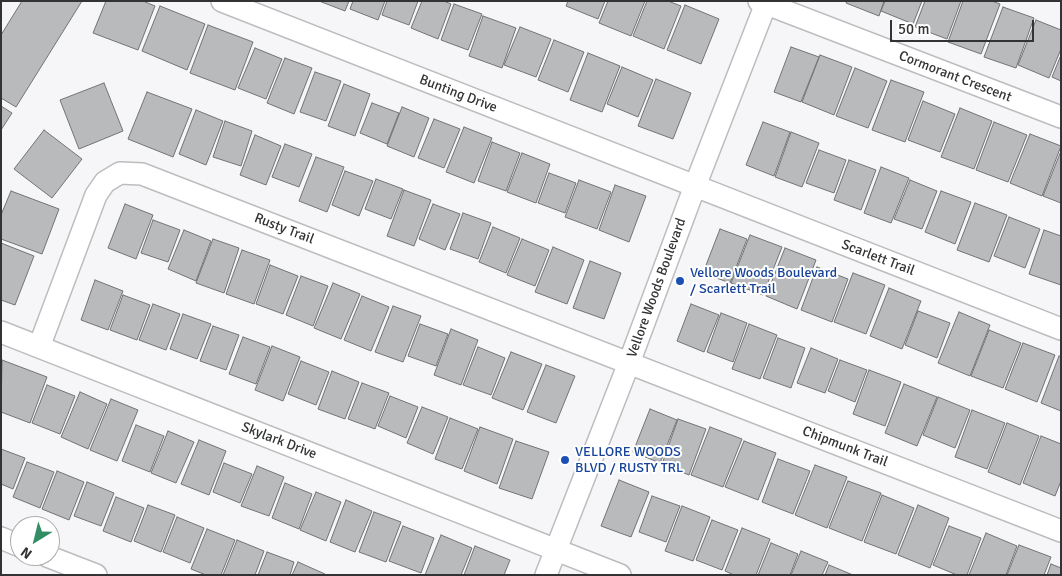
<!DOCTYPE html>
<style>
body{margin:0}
#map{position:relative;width:1062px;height:576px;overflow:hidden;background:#f6f6f9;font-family:Signika,sans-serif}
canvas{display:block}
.frame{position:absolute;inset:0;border:2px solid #323334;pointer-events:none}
.north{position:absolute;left:10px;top:516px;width:50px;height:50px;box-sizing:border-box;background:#fff;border:1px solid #adadae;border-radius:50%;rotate:216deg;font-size:14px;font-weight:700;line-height:20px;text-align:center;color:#323334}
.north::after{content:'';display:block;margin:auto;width:18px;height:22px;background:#328d64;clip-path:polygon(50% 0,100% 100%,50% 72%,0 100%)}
.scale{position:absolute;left:890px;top:20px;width:144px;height:22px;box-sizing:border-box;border:2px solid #323334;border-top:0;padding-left:6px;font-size:15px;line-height:18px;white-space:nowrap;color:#323334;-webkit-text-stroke:4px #fff;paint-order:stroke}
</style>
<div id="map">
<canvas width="1062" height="576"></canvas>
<div class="frame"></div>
<div class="north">N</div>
<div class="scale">50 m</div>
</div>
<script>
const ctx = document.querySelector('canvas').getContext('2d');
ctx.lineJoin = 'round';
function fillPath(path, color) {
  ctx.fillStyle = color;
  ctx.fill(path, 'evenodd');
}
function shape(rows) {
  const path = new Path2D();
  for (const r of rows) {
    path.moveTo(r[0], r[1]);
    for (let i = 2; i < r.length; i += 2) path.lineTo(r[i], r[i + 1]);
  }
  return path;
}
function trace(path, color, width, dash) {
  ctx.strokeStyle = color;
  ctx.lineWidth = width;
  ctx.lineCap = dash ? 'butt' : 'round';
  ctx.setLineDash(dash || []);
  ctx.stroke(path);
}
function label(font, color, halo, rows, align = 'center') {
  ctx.font = font + ' Signika,sans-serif';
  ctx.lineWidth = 4;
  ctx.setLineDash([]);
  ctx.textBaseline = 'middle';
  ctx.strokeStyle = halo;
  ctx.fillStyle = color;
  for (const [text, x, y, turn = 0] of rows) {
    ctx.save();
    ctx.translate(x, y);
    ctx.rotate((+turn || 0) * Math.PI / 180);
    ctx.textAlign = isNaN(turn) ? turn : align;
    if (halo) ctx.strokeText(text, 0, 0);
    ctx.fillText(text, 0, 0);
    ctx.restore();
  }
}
const building = shape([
 [22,1,82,1,16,107,1,98,1,35,22,1],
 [106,1,143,1,155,6,138,50,93,33,106,1],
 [319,1,349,1,345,11,319,1],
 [353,1,385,1,378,20,350,9,353,1],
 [387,1,418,1,409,25,382,15,387,1],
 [422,1,444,1,451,4,438,39,411,28,422,1],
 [568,1,605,1,598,19,566,6,568,1],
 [608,1,645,1,631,36,599,23,608,1],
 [647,1,668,1,681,6,664,49,633,36,647,1],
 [847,1,884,1,879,16,846,3,847,1],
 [885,1,922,1,913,24,881,11,885,1],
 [925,1,961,1,947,39,915,27,925,1],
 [963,1,992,1,1000,4,981,54,948,42,963,1],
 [454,4,482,14,468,50,441,40,454,4],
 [685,5,719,19,701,64,667,50,685,5],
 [160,6,205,24,187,70,142,51,160,6],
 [1003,7,1034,18,1016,68,984,57,1003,7],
 [483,16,516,28,502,68,469,56,483,16],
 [1036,20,1061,30,1061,49,1049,78,1018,65,1036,20],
 [208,25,253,42,235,90,190,73,208,25],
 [520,27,551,39,536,77,504,65,520,27],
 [554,40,584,52,568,92,538,80,554,40],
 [791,47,819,57,801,102,774,92,791,47],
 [255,48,282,59,266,99,238,88,255,48],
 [588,53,620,66,602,112,570,100,588,53],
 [820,55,852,67,834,115,802,102,820,55],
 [1061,55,1061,81,1052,77,1061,55],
 [285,58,312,68,294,114,267,103,285,58],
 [622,67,653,80,638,117,607,104,622,67],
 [855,68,887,81,868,128,836,116,855,68],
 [315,72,341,81,326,121,300,112,315,72],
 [656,79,691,93,673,139,638,126,656,79],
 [891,80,924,92,905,142,872,130,891,80],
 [104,83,123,131,79,149,60,100,104,83],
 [344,84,370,94,355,136,328,126,344,84],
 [147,92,192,109,173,157,128,139,147,92],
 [923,101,955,114,940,152,908,140,923,101],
 [372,103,399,113,387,144,360,133,372,103],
 [1,106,12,113,1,130,1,106],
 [402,107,429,118,414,157,387,146,402,107],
 [960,108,992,121,974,169,941,157,960,108],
 [196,110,223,121,206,165,179,154,196,110],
 [434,119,460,129,444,168,418,158,434,119],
 [225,121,252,131,241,166,213,157,225,121],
 [763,122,790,132,774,176,746,165,763,122],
 [994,122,1027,135,1008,182,976,170,994,122],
 [464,127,492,138,474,183,446,172,464,127],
 [44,130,82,159,52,198,14,169,44,130],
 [791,132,819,143,802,187,775,177,791,132],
 [1030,134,1061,146,1042,196,1010,183,1030,134],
 [255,135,281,146,266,185,240,175,255,135],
 [492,142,520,153,506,191,478,181,492,142],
 [285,144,312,154,299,187,272,177,285,144],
 [819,150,846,160,834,193,806,183,819,150],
 [1061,151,1061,203,1043,196,1061,151],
 [522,153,550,164,536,203,507,192,522,153],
 [316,157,344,167,327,212,299,201,316,157],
 [849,160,876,170,861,210,834,200,849,160],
 [881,167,909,178,891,223,864,213,881,167],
 [345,171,373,181,359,216,332,205,345,171],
 [549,173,576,183,565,213,538,203,549,173],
 [376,179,403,189,391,219,365,209,376,179],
 [579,180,611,192,597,229,565,217,579,180],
 [910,180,937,191,922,229,894,219,910,180],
 [615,185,646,196,629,242,599,230,615,185],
 [404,190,431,200,414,246,387,236,404,190],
 [11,191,59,209,42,254,1,239,1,215,11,191],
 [941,191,971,202,955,244,925,232,941,191],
 [975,203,1007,215,989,262,957,250,975,203],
 [125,204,153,215,136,259,108,248,125,204],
 [433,204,460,214,445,250,419,239,433,204],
 [463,213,491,223,478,259,450,249,463,213],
 [1009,217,1040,229,1025,268,994,256,1009,217],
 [153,220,180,230,168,262,141,253,153,220],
 [493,227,520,238,506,273,479,262,493,227],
 [720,229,747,239,730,283,703,273,720,229],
 [184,230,211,241,196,281,168,269,184,230],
 [1044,230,1061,236,1061,285,1029,274,1044,230],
 [750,235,782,247,763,295,731,283,750,235],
 [213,239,239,248,224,293,196,283,213,239],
 [522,239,549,250,535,286,507,275,522,239],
 [1,243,34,256,15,305,1,300,1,243],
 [553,247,584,260,567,304,535,292,553,247],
 [785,248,816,260,797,309,766,296,785,248],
 [242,250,270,260,254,304,226,294,242,250],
 [590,261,621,273,604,319,573,308,590,261],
 [270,265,298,276,283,314,256,304,270,265],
 [817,267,848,279,832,322,801,310,817,267],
 [853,273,885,285,866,334,834,322,853,273],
 [301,276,328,286,313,326,286,315,301,276],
 [95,280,123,291,108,330,81,320,95,280],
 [333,283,360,294,341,339,314,328,333,283],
 [889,288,921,301,902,349,870,336,889,288],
 [123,295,150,305,137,340,110,330,123,295],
 [362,296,389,307,371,351,344,340,362,296],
 [153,304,180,314,166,350,139,340,153,304],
 [691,304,719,315,704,352,677,341,691,304],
 [393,306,421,316,403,362,375,352,393,306],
 [918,311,950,323,937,358,905,345,918,311],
 [959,312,990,325,970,376,938,363,959,312],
 [721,313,747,323,733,362,707,352,721,313],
 [183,314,211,324,197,359,170,349,183,314],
 [420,324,448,334,436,366,408,356,420,324],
 [749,324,777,335,760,379,732,369,749,324],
 [213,326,239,335,226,370,200,361,213,326],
 [451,329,478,340,461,385,434,375,451,329],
 [989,330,1021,343,1003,388,971,376,989,330],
 [243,337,270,347,256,384,229,374,243,337],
 [778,338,805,348,791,388,763,378,778,338],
 [1023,343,1055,355,1037,402,1005,389,1023,343],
 [272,346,300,357,283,401,255,390,272,346],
 [478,347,505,358,491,395,463,385,478,347],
 [811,348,838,359,825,393,797,383,811,348],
 [511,352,542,364,523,410,492,398,511,352],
 [1059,356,1061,357,1061,411,1041,403,1059,356],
 [2,360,47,377,30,423,1,412,2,360],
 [840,360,867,370,855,402,828,391,840,360],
 [301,361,329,372,316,405,288,394,301,361],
 [546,365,575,376,556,423,527,412,546,365],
 [869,370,901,382,885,426,853,414,869,370],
 [332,371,359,382,345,419,318,409,332,371],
 [362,383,389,393,375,429,348,419,362,383],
 [904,384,937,397,917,446,885,433,904,384],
 [47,385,75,396,60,434,32,423,47,385],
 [80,392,107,404,88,449,61,437,80,392],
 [390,396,418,407,406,438,378,426,390,396],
 [938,397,970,410,955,448,923,435,938,397],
 [111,399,138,410,117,461,90,450,111,399],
 [422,407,448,417,433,454,407,443,422,407],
 [650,409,677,420,660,463,633,452,650,409],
 [972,410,1005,423,987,469,955,457,972,410],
 [450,418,478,429,462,469,435,459,450,418],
 [678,419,706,429,689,475,662,464,678,419],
 [1007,423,1039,436,1020,485,988,472,1007,423],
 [136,425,164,436,150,472,122,461,136,425],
 [480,427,513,439,497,484,464,471,480,427],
 [710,427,742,439,723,487,691,475,710,427],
 [168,431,194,442,176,483,151,473,168,431],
 [1041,436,1061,444,1061,481,1055,496,1023,483,1041,436],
 [199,440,226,451,209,495,181,484,199,440],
 [516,441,549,452,532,499,499,488,516,441],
 [744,441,776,453,758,500,725,487,744,441],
 [1,449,25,458,13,489,1,484,1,449],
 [778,459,810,471,793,514,762,502,778,459],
 [27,462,54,472,40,508,13,497,27,462],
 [224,463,252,474,240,503,213,492,224,463],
 [815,465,847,477,827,528,795,515,815,465],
 [257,466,284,477,269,516,241,506,257,466],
 [57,471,84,482,69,520,42,509,57,471],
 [619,480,649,492,631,537,601,526,619,480],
 [848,481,881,493,862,541,829,528,848,481],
 [87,482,114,493,101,526,74,516,87,482],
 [285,483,312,494,299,529,272,518,285,483],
 [316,492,341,502,326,541,300,530,316,492],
 [882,495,914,508,896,554,864,542,882,495],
 [652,496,680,506,666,542,639,532,652,496],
 [116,497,144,508,131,542,103,531,116,497],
 [346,500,372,511,355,552,330,542,346,500],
 [148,505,175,515,161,552,134,541,148,505],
 [918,505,949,518,930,568,898,555,918,505],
 [682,506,710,517,693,561,665,551,682,506],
 [374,512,401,522,386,562,359,552,374,512],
 [177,517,204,528,190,563,163,552,177,517],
 [712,520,738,530,722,570,696,560,712,520],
 [403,526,434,538,421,573,389,561,403,526],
 [949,526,981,538,967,575,957,575,933,565,949,526],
 [742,528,770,539,756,575,734,575,725,571,742,528],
 [207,529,235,540,221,575,206,575,191,569,207,529],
 [986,533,1017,546,1006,575,969,575,986,533],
 [441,535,472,548,461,575,425,575,441,535],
 [237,540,264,551,255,575,223,575,237,540],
 [771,543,798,554,790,575,758,575,771,543],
 [1019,545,1051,557,1044,575,1007,575,1019,545],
 [475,546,510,560,504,575,464,575,475,546],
 [801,551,828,562,822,575,791,575,801,551],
 [267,552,294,562,290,575,258,575,267,552],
 [298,562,325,574,324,575,292,575,298,562],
 [1051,564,1061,568,1061,575,1047,575,1051,564],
 [829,565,853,575,825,575,829,565]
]);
const minor = shape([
 [222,1,1061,329],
 [759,1,1061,117],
 [1,332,620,575],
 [39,347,96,195,105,182,120,173,142,174,1061,531],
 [1,538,20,546],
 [47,556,96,575],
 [546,575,629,363,695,186,767,1]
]);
const markers = [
 [680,281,5,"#1a4fb4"],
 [565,460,5,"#1a4fb4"]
];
const streetNames = [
 ["Cormorant Crescent",955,77,21],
 ["Bunting Drive",458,94,21],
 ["Rusty Trail",284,229,21],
 ["Scarlett Trail",878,258,21],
 ["Vellore Woods Boulevard",657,288,-70],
 ["Skylark Drive",279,441,21],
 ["Chipmunk Trail",845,447,21]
];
const transitNames = [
 ["Vellore Woods Boulevard",690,273],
 ["/ Scarlett Trail",690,289],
 ["VELLORE WOODS",575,452],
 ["BLVD / RUSTY TRL",575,468]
];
fillPath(building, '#b9babc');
trace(building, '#727376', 1);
trace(minor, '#bdbdc0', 24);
trace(minor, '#fff', 21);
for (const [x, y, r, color] of markers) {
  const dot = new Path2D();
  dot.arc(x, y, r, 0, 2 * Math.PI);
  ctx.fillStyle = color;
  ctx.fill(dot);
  trace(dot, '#fff', 2);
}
label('14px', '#323334', '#fff', streetNames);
label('14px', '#164399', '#fff', transitNames, 'left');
</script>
